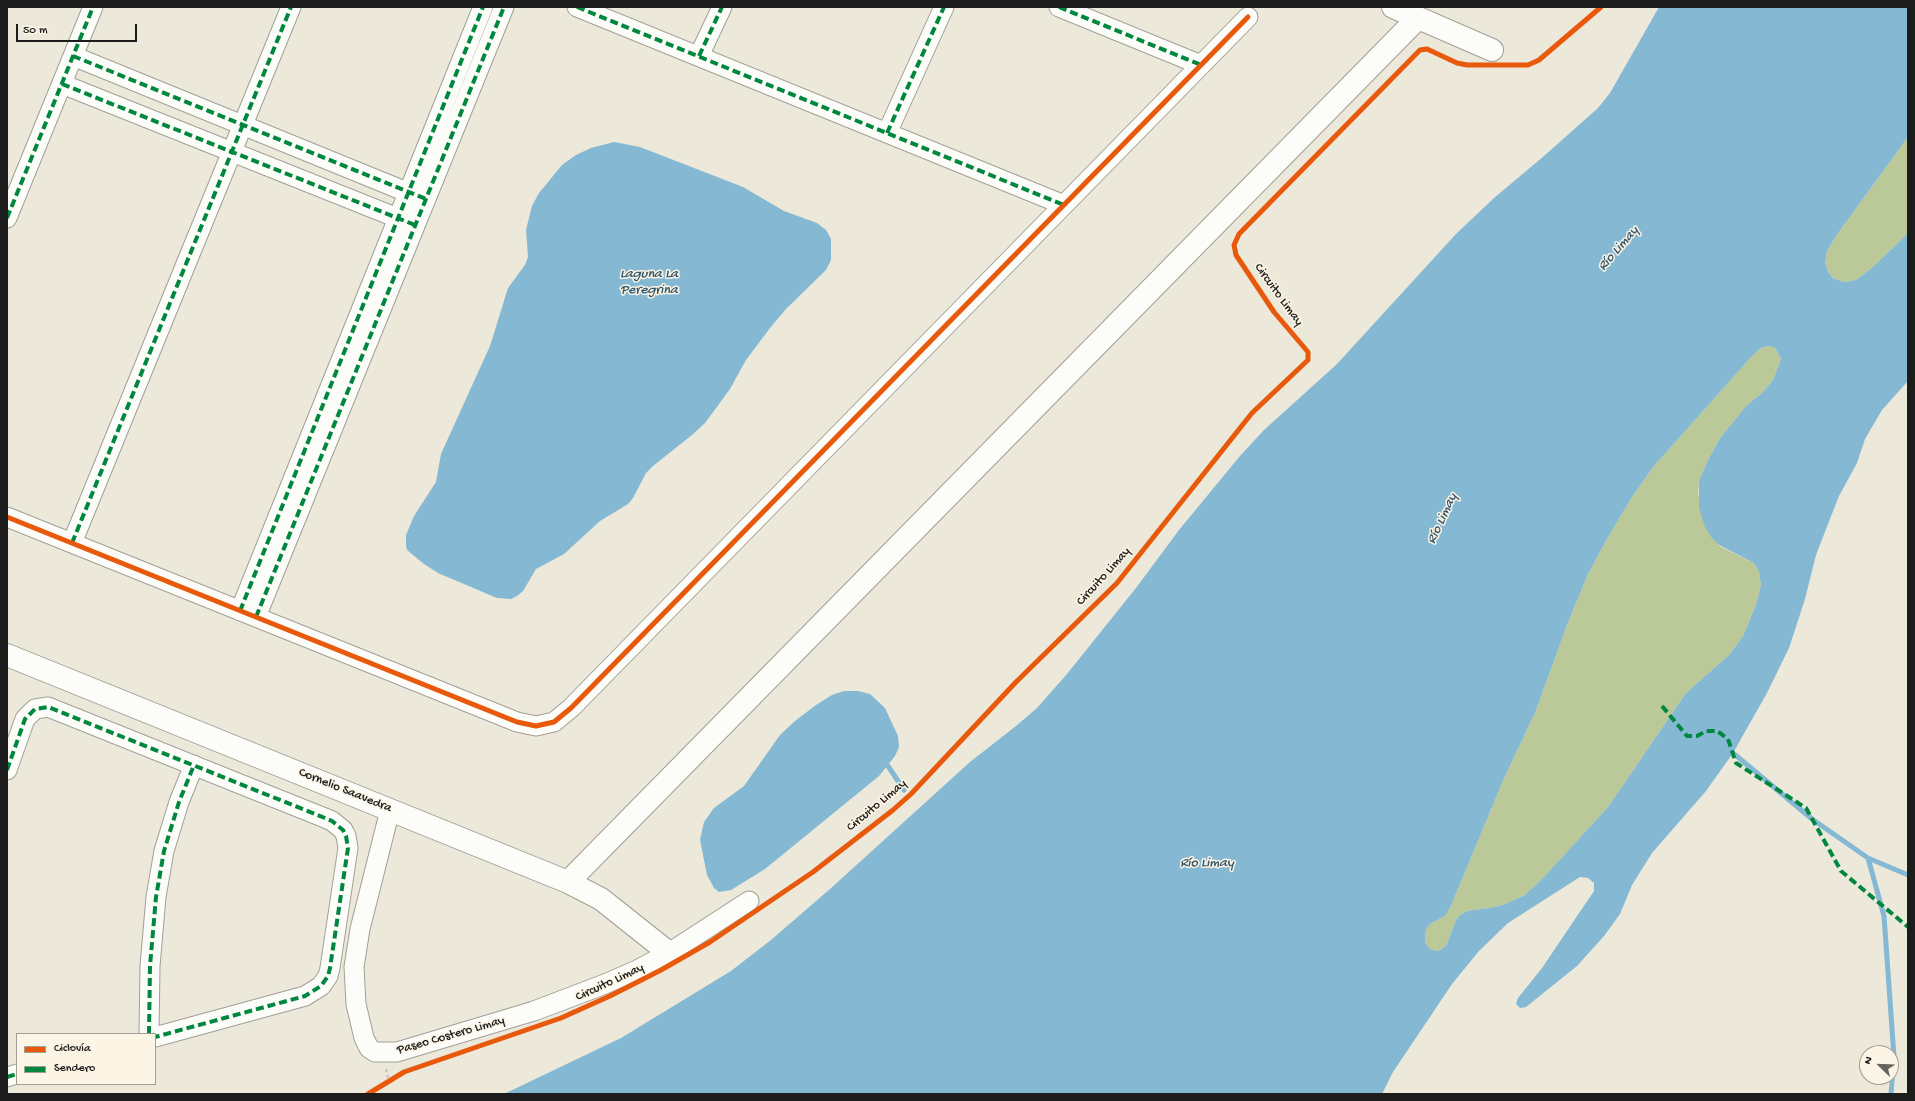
<!DOCTYPE html>
<meta charset="utf-8">
<style>
body{margin:0}
#map{position:relative;width:1915px;height:1101px;overflow:hidden;background:#ece8da;font-family:"Gochi Hand",sans-serif}
canvas{display:block}
.frame{position:absolute;inset:0;border:8px solid #1c1c1c;pointer-events:none}
.legend{position:absolute;left:16px;top:1033px;width:140px;height:52px;box-sizing:border-box;background:#fcf5e5;border:1px solid #a29e95;margin:0;padding:5px 7px;list-style:none;font-size:12px;color:#1c1c1c}
.legend li{display:flex;align-items:center;gap:8px;height:20px}
.legend b{width:20px;border:1px solid #a29e95}
.north{position:absolute;left:1859px;top:1045px;width:40px;height:40px;box-sizing:border-box;background:#fcf5e5;border:1px solid #a29e95;border-radius:50%;rotate:293deg;font-size:11px;font-weight:700;line-height:16px;text-align:center;color:#1c1c1c}
.north::after{content:'';display:block;margin:auto;width:14px;height:18px;background:#65635e;clip-path:polygon(50% 0,100% 100%,50% 72%,0 100%)}
.scale{position:absolute;left:16px;top:24px;width:121px;height:18px;box-sizing:border-box;border:2px solid #1c1c1c;border-top:0;padding-left:5px;font-size:12px;line-height:14px;white-space:nowrap;color:#1c1c1c;-webkit-text-stroke:3px #fcf5e5;paint-order:stroke}
</style>
<div id="map">
<canvas width="1915" height="1101"></canvas>
<div class="frame"></div>
<ul class="legend">
<li><b style="height:5px;background:#e8590c"></b>Ciclovía</li>
<li><b style="height:5px;background:#00873e"></b>Sendero</li>
</ul>
<div class="north">N</div>
<div class="scale">50 m</div>
</div>
<script>
const ctx = document.querySelector('canvas').getContext('2d');
ctx.lineJoin = 'round';
function fillPath(path, color) {
  ctx.fillStyle = color;
  ctx.fill(path, 'evenodd');
}
function shape(rows) {
  const path = new Path2D();
  for (const r of rows) {
    path.moveTo(r[0], r[1]);
    for (let i = 2; i < r.length; i += 2) path.lineTo(r[i], r[i + 1]);
  }
  return path;
}
function trace(path, color, width, dash) {
  ctx.strokeStyle = color;
  ctx.lineWidth = width;
  ctx.lineCap = dash ? 'butt' : 'round';
  ctx.setLineDash(dash || []);
  ctx.stroke(path);
}
function label(font, color, halo, rows, align = 'center') {
  ctx.font = font + ' "Gochi Hand",sans-serif';
  ctx.lineWidth = 3;
  ctx.setLineDash([]);
  ctx.textBaseline = 'middle';
  ctx.strokeStyle = halo;
  ctx.fillStyle = color;
  for (const [text, x, y, turn = 0] of rows) {
    ctx.save();
    ctx.translate(x, y);
    ctx.rotate((+turn || 0) * Math.PI / 180);
    ctx.textAlign = isNaN(turn) ? turn : align;
    if (halo) ctx.strokeText(text, 0, 0);
    ctx.fillText(text, 0, 0);
    ctx.restore();
  }
}
const forest = shape([
 [1908,137,1908,233,1874,266,1856,280,1844,282,1833,278,1828,272,1825,262,1827,251,1836,236],
 [1769,346,1775,348,1781,359,1773,380,1762,393,1746,406,1720,438,1708,460,1699,481,1698,495,1719,546,1754,563,1759,572,1761,585,1756,605,1743,636,1729,655,1686,693,1608,807,1543,878,1525,895,1503,905,1489,908,1467,911,1460,915,1456,920,1446,946,1438,951,1430,949,1425,943,1426,929,1430,924,1445,916,1450,908,1505,776,1535,713,1567,625,1588,574,1607,539,1632,497,1654,466,1752,356,1761,348]
]);
const water = shape([
 [1659,7,1908,7,1908,137,1836,236,1827,251,1825,262,1828,272,1833,278,1844,282,1856,280,1874,266,1908,233,1908,381,1882,410,1865,439,1857,463,1839,496,1828,524,1816,555,1805,599,1789,648,1767,693,1733,753,1706,791,1652,853,1632,885,1620,914,1604,936,1577,966,1526,1007,1520,1008,1516,1004,1518,998,1542,968,1594,891,1594,883,1588,878,1580,877,1508,923,1479,951,1452,984,1393,1072,1382,1094,504,1094,621,1038,731,971,771,940,830,889,970,762,1016,726,1037,708,1067,674,1136,588,1179,530,1240,456,1264,430,1337,364,1456,234,1494,198,1544,156,1598,108,1610,93],
 [1769,346,1775,348,1781,359,1773,380,1762,393,1746,406,1720,438,1708,460,1699,481,1699,508,1705,527,1712,538,1719,545,1754,563,1759,572,1761,585,1756,605,1743,636,1729,655,1686,693,1608,807,1543,878,1525,895,1503,905,1489,908,1467,911,1460,915,1456,920,1446,946,1438,951,1430,949,1425,943,1426,929,1430,924,1445,916,1450,908,1505,776,1535,713,1567,625,1588,574,1607,539,1632,497,1654,466,1752,356,1761,348],
 [614,142,640,147,743,187,784,211,817,223,826,230,831,239,831,260,826,270,786,309,770,328,746,360,730,389,705,423,692,435,653,466,646,473,633,498,628,504,600,521,564,554,536,569,523,591,517,596,511,599,497,598,438,573,424,564,407,550,406,546,406,535,414,516,436,482,441,454,490,346,508,288,525,265,528,257,526,230,532,206,539,193,562,165,576,155,591,148],
 [844,691,858,691,870,694,885,708,898,736,899,747,895,756,879,776,765,869,731,890,719,892,714,888,707,875,700,840,704,822,714,808,744,786,780,735,795,721,816,705,832,695]
]);
const stream = shape([
 [1730,747,1733,753,1812,819,1868,858,1908,875],
 [888,766,904,790],
 [1868,858,1884,916,1894,1057,1891,1094]
]);
const path = shape([
 [386,1069,389,1082]
]);
const minor = shape([
 [577,7,1064,205],
 [1059,7,1201,65],
 [73,56,419,197],
 [699,56,722,7],
 [62,84,410,223],
 [887,133,944,7],
 [7,218,93,7],
 [7,517,517,722,536,726,554,722,571,708,1248,17],
 [72,543,291,7],
 [240,611,483,7],
 [256,617,504,7],
 [7,770,25,719,35,709,48,707,325,818,332,821,343,830,346,836,348,848,330,968,328,976,321,986,305,996,155,1037],
 [390,810,360,929,354,967,356,1004,364,1038,369,1048,375,1052,397,1052,534,1011,605,984,637,970,669,953,749,901],
 [149,1034,150,966,156,897,164,851,179,802,194,765],
 [7,1077,17,1074]
]);
const tertiary = shape([
 [1393,7,1492,50],
 [7,655,568,882,601,899,669,953],
 [568,882,1418,18]
]);
const quiet = shape([
 [577,7,1064,205],
 [1059,7,1201,65],
 [73,56,426,199],
 [699,56,722,7],
 [62,84,415,225],
 [887,133,944,7],
 [7,218,93,7],
 [72,543,291,7],
 [240,611,483,7],
 [256,617,504,7],
 [1662,706,1687,736,1697,736,1706,731,1717,731,1728,739,1736,763,1806,808,1841,871,1908,927],
 [7,770,25,719,35,709,48,707,325,818,332,821,343,830,346,836,348,848,330,968,328,976,321,986,305,996,155,1037],
 [149,1034,150,966,156,897,164,851,179,802,194,765],
 [7,1077,17,1074]
]);
const cycleway = shape([
 [7,517,517,722,536,726,554,722,571,708,1248,17],
 [368,1094,404,1072,561,1018,610,996,661,970,710,942,760,908,813,872,893,810,911,794,1016,682,1117,583,1252,413,1308,360,1308,352,1274,312,1236,255,1234,245,1239,234,1420,50,1427,49,1457,63,1467,65,1528,65,1539,60,1601,7]
]);
const streetNames = [
 ["Circuito Limay",1278,295,54],
 ["Circuito Limay",1104,577,-48],
 ["Cornelio Saavedra",345,791,22],
 ["Circuito Limay",877,806,-40],
 ["Circuito Limay",610,983,-25],
 ["Paseo Costero Limay",451,1036,-16]
];
const waterNames = [
 ["Río Limay",1619,249,-49],
 ["Laguna La",649,275],
 ["Peregrina",649,291],
 ["Río Limay",1443,519,-65],
 ["Río Limay",1207,864]
];
fillPath(forest, '#bbc998');
fillPath(water, '#84b8d3');
trace(stream, '#84b8d3', 5);
trace(minor, '#a19f97', 21);
trace(tertiary, '#a19f97', 24);
trace(path, '#c7c7c4', 2.5, [3, 3]);
trace(minor, '#fcfcf9', 19);
trace(tertiary, '#fcfcf9', 22);
trace(quiet, '#00873e', 4, [8, 4]);
trace(cycleway, '#e8590c', 5);
label('13px', '#1c1c1c', '#fcf5e5', streetNames);
label('italic 14px', '#37596d', '#fcf5e5', waterNames);
</script>
